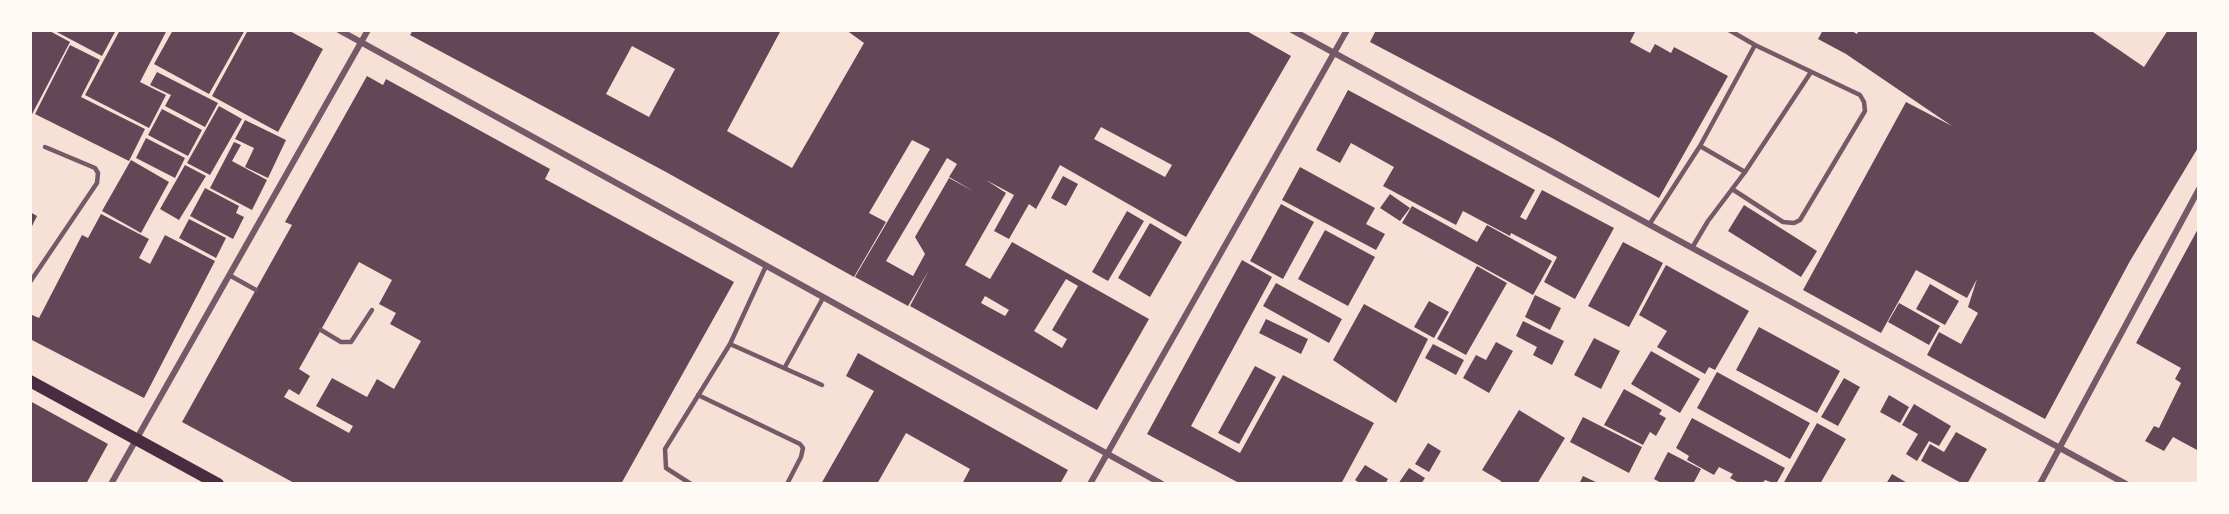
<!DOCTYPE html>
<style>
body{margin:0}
#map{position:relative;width:2229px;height:514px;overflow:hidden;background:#f7e1d7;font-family:"Fira Sans Condensed",sans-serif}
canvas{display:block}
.frame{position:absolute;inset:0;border:32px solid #fffaf5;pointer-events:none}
</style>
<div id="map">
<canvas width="2229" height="514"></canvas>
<div class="frame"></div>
</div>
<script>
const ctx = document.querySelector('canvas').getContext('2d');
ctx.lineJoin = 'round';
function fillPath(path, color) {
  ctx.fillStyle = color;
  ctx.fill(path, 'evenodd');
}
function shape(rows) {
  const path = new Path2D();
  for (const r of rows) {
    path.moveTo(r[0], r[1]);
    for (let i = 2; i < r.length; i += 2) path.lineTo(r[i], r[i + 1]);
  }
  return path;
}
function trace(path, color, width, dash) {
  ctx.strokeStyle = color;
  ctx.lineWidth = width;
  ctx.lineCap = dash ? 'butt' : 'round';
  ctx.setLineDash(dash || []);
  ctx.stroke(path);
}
const building = shape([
 [30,30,48,30,70,42,30,118],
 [53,30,116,30,102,56],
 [120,30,167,30,140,82,166,95,149,128,85,95],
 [173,30,245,30,209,94,154,64],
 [248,30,288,30,323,49,278,132,212,96],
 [413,30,781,30,727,131,792,168,864,43,846,30,1245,30,1291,56,1186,237,1060,165,1036,209,1029,204,1009,239,994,231,1014,195,986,180,1006,193,965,265,990,279,1012,242,1149,319,1097,410,910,306,929,270,908,306,855,277,930,149,912,140,869,213,886,222,854,277,666,172,410,35],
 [632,46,675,69,649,117,606,94],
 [1101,127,1172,165,1165,177,1094,139],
 [947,158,957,164,949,177,975,192,949,178,915,237,925,254,913,276,886,261],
 [1066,279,1078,286,1052,330,1067,339,1062,348,1034,331],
 [985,296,1009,310,1005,316,981,303],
 [1376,30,1636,30,1630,42,1650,53,1655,44,1671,53,1674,47,1728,76,1659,198,1552,138,1370,42],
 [1823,30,1850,30,1857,34,1859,30,2090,30,2144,67,2168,30,2199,30,2199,146,2130,261,2045,419,1927,355,1939,332,1961,344,1978,313,1968,307,1977,279,1967,298,1916,270,1881,333,1803,290,1906,102,1952,126,1846,54,1818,39],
 [70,45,100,60,81,97,145,129,129,161,35,114],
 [157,72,218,103,205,127,165,106,171,95,150,85],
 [367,76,383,85,386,79,550,169,545,179,734,282,621,484,296,484,182,422,292,225,285,222],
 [359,262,392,280,379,304,396,313,390,324,421,341,394,389,377,379,367,397,332,378,316,406,353,426,349,433,284,397,289,389,299,395,310,376,299,369],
 [1348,90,1535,190,1520,217,1526,220,1542,190,1614,228,1575,299,1544,282,1557,257,1511,233,1510,236,1463,211,1456,225,1383,186,1394,167,1351,143,1340,163,1316,150],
 [219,106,242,119,210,175,187,163],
 [162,109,202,130,188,156,148,135],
 [245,120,286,140,268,178,245,167,254,148,235,139],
 [146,138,185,158,175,178,136,158],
 [234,142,241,145,232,161,267,180,252,210,210,188],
 [131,160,169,182,141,233,102,211],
 [185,165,206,176,179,220,160,209],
 [1300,167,1375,208,1366,224,1385,234,1376,250,1282,200],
 [1063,176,1078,184,1066,206,1051,198],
 [205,188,239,206,236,213,244,217,233,239,190,216],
 [1390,194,1410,208,1400,221,1380,208],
 [1281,204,1314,222,1283,279,1250,261],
 [1744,205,1817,251,1801,277,1728,231],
 [1412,206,1477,242,1487,225,1552,261,1533,295,1402,223],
 [1127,211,1144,221,1108,281,1092,272],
 [30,212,37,216,30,230],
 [101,214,149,239,139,258,150,264,165,235,215,261,144,398,30,339,30,314,39,318,82,235,88,238],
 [189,219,226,238,216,258,179,238],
 [1150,223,1182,242,1150,297,1118,278],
 [2199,227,2199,451,2173,437,2164,451,2145,441,2154,426,2159,428,2181,383,2175,379,2181,368,2136,343],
 [1325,230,1375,257,1348,306,1298,279],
 [1623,242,1663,263,1629,327,1588,306],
 [1242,260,1272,277,1191,426,1240,453,1283,375,1374,423,1341,484,1241,484,1147,434],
 [1666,265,1749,311,1715,370,1709,367,1705,374,1657,347,1667,331,1639,315],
 [1477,266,1507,283,1466,355,1437,339],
 [1276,283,1342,319,1329,343,1263,306],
 [1930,284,1959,301,1945,325,1916,309],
 [1535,295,1561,308,1550,330,1525,317],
 [1429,301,1449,312,1434,338,1414,327],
 [1899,303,1940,326,1929,345,1888,322],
 [1364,304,1428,339,1396,403,1333,360],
 [1266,319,1308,339,1301,354,1259,333],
 [1523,321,1564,341,1552,365,1533,355,1537,347,1516,336],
 [1759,327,1840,371,1817,413,1736,370],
 [1594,338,1620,351,1601,389,1574,375],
 [1496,342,1513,351,1489,393,1463,378,1476,355,1486,360],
 [1433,344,1464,360,1456,375,1425,358],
 [1651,351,1700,379,1680,413,1631,384],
 [858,353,1068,470,1060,484,962,484,970,469,906,433,877,484,821,484,874,391,846,376],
 [1255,366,1276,377,1239,444,1218,433],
 [1717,372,1810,423,1790,459,1697,408],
 [1844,378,1860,387,1838,426,1821,417],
 [1624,389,1662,410,1659,414,1666,418,1656,436,1650,432,1643,445,1604,425],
 [1889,395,1909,407,1900,423,1880,412],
 [30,401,108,444,86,484,30,484],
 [1914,404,1951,426,1939,446,1929,441,1917,461,1906,454,1918,434,1902,425],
 [1519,410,1565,438,1537,484,1500,484,1501,481,1482,470],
 [1583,417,1642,447,1629,473,1570,442],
 [1692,418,1785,468,1776,484,1765,480,1762,484,1741,484,1730,478,1733,474,1719,467,1714,475,1687,460,1689,456,1676,448],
 [1817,423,1846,439,1820,484,1783,484],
 [1956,432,1987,449,1967,484,1963,484,1921,461,1930,444,1944,452],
 [1428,443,1441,451,1429,472,1415,464],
 [1668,452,1701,469,1693,484,1663,484,1654,479],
 [1365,465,1388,479,1385,484,1361,484,1355,480],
 [1409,468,1425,478,1421,484,1398,484],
 [1892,474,1909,484,1886,484],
 [1583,476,1600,484,1579,484]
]);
const service = shape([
 [1729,30,1755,45,1860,95,1864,102,1865,111,1800,220,1794,223,1783,222,1732,189],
 [1700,146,1745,172],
 [1649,225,1700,146,1755,45],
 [1692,248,1708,221,1745,172,1811,72],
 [229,275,256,290],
 [30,282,97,183,98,173,95,168,45,147],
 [321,330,341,342,351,342,372,310],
 [730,344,822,385],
 [785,367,823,298],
 [698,395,800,444,803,448,801,457,787,484],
 [691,484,666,468,665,449,730,344,766,266]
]);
const minor = shape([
 [339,30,1162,484],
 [1292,30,2126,484],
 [111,484,368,30],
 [1090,484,1347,30],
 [2040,484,2199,189]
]);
const secondary = shape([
 [30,381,218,484]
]);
fillPath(building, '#644757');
trace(service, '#755966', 4.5);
trace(minor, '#755966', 6);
trace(secondary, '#4a2c40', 12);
</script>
